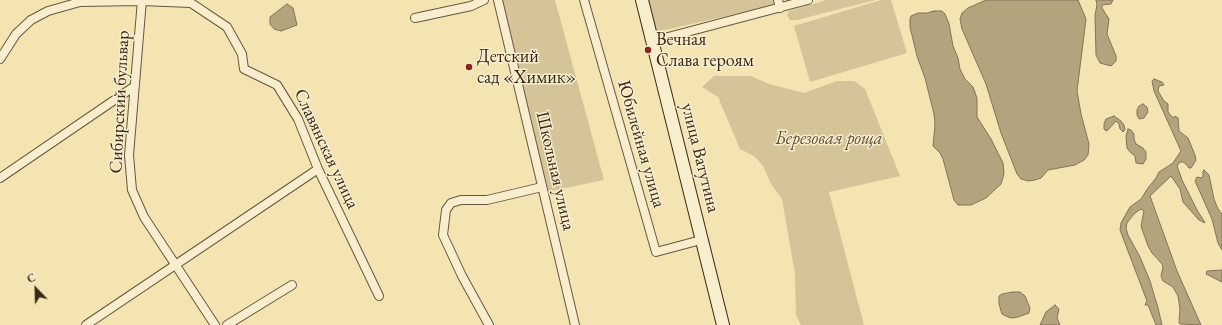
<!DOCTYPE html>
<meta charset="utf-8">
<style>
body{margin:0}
#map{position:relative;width:1222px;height:325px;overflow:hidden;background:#f4e4b2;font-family:"EB Garamond",serif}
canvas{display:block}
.north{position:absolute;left:16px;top:269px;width:40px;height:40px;-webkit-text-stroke:3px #f8edcd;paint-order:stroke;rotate:337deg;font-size:11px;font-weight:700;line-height:16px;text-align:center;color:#37291a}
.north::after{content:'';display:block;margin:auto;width:14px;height:18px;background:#37291a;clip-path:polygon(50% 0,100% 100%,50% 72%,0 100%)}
</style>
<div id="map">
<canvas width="1222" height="325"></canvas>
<div class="north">С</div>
</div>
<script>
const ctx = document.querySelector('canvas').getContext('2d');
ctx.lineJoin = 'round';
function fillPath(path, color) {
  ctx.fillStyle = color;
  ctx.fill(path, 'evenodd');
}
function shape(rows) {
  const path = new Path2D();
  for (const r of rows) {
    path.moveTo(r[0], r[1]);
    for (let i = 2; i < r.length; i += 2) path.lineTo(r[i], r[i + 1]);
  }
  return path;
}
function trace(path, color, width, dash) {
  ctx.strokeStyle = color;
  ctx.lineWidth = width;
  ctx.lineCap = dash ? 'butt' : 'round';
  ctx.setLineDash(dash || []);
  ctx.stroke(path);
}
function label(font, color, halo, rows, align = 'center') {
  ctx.font = font + ' "EB Garamond",serif';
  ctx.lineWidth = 3;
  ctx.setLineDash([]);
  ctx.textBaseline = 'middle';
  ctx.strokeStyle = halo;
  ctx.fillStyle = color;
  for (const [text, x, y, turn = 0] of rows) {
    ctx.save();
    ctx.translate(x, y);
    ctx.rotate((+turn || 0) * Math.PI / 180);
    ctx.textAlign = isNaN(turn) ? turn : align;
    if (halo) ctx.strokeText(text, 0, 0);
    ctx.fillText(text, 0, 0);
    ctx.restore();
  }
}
const green = shape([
 [500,0,555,0,604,180,546,192],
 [647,0,775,0,776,5,656,32],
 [826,0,875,0,797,20,790,20,787,15,789,11],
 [881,0,891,0,907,53,810,82,794,26],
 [714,76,751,76,769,84,804,93,837,81,854,81,865,89,900,176,829,192,864,325,801,325,796,315,795,274,782,199,771,184,763,166,754,156,740,149,718,97,702,87]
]);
const water = shape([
 [986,0,1078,0,1086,19,1077,91,1081,114,1089,144,1088,155,1084,160,1075,165,1048,170,1041,178,1035,180,1028,181,1021,179,1017,174,1001,133,986,84,962,29,960,19,962,13,968,8,986,0],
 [1096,0,1113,0,1111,4,1102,5,1102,8,1109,19,1107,34,1116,56,1116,61,1111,66,1100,63,1096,55,1095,15,1097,5,1096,0],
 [287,4,293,8,297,25,281,31,274,29,270,24,270,17,287,4],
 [934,11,942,11,945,14,949,24,953,46,958,58,960,69,965,79,973,87,977,98,977,117,991,139,1003,163,1004,174,1001,184,986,198,971,205,958,205,954,200,943,159,940,153,933,146,935,125,934,114,925,78,917,56,910,27,910,19,911,16,918,13,927,13,934,11],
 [1154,79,1162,82,1164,85,1159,86,1158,91,1164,101,1168,104,1168,112,1173,118,1175,116,1178,118,1179,131,1188,138,1195,155,1196,160,1191,168,1189,168,1186,164,1183,162,1180,162,1177,166,1182,180,1197,210,1204,221,1205,223,1199,220,1183,202,1180,189,1171,176,1150,196,1177,271,1201,325,1180,324,1179,322,1180,309,1178,296,1173,287,1163,281,1161,276,1163,267,1162,264,1152,253,1148,246,1141,226,1144,211,1141,209,1135,213,1130,219,1127,223,1126,228,1128,235,1140,257,1150,281,1158,308,1162,325,1156,325,1148,305,1145,305,1147,301,1120,230,1121,223,1130,207,1141,199,1148,188,1156,178,1159,172,1173,163,1181,151,1154,91,1152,81,1154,79],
 [1143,104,1147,107,1148,112,1144,118,1139,119,1137,115,1137,110,1139,106,1143,104],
 [1114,116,1121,121,1124,125,1125,130,1123,132,1120,129,1119,124,1116,121,1108,130,1106,131,1104,129,1104,124,1106,119,1114,116],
 [1128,129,1131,130,1134,134,1134,139,1136,144,1143,148,1146,152,1146,159,1143,164,1136,163,1135,156,1130,152,1127,148,1126,136,1128,129],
 [1204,170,1209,175,1214,199,1218,209,1222,214,1222,250,1218,243,1212,219,1195,181,1197,177,1202,178,1203,176,1203,171,1204,170],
 [1222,270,1222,282,1206,274,1207,271,1222,270],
 [1013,292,1020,292,1025,296,1030,308,1029,313,1018,317,1012,318,1008,317,1002,314,999,304,999,296,1002,294,1013,292],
 [1055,305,1059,309,1057,318,1060,325,1040,325,1046,312,1055,305]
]);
const street = shape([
 [142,0,129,155,132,190,144,217,215,325],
 [498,0,575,325],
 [584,0,656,252,701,240],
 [778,0,780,8],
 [415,18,471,6,484,0],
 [653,41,808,0],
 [0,59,16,34,31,20,48,11,80,2,141,1,191,3,227,27,242,54,244,69,277,85,298,119,318,169,379,296],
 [0,178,135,86],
 [86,325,318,169],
 [227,325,292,285],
 [489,325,462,276,443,235,446,210,451,203,461,200,487,200,542,187]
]);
const secondary = shape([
 [642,0,723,325]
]);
const markers = [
 [648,50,4,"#8f2418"],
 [469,67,4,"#8f2418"]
];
const poiNames = [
 ["Вечная",656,40],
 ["Слава героям",656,61],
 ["Детский",477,57],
 ["сад «Химик»",477,78]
];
const streetNames = [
 ["Сибирский бульвар",120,102,-87],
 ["Юбилейная улица",641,144,74],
 ["Славянская улица",326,149,65],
 ["улица Ватутина",700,158,76],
 ["Школьная улица",555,171,77]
];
const parkNames = [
 ["Березовая роща",829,139]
];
fillPath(green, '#d4c498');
fillPath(water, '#b4a47e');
trace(water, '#827356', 1);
trace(street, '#665840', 10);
trace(secondary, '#37291a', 14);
trace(street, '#f8edcd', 8);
trace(secondary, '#f8edcd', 12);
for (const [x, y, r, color] of markers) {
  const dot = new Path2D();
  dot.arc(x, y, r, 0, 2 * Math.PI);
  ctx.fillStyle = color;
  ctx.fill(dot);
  trace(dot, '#f8edcd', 1.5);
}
label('18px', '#37291a', '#f8edcd', poiNames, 'left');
label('18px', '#37291a', '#f8edcd', streetNames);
label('italic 18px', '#5e503a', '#f8edcd', parkNames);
</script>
